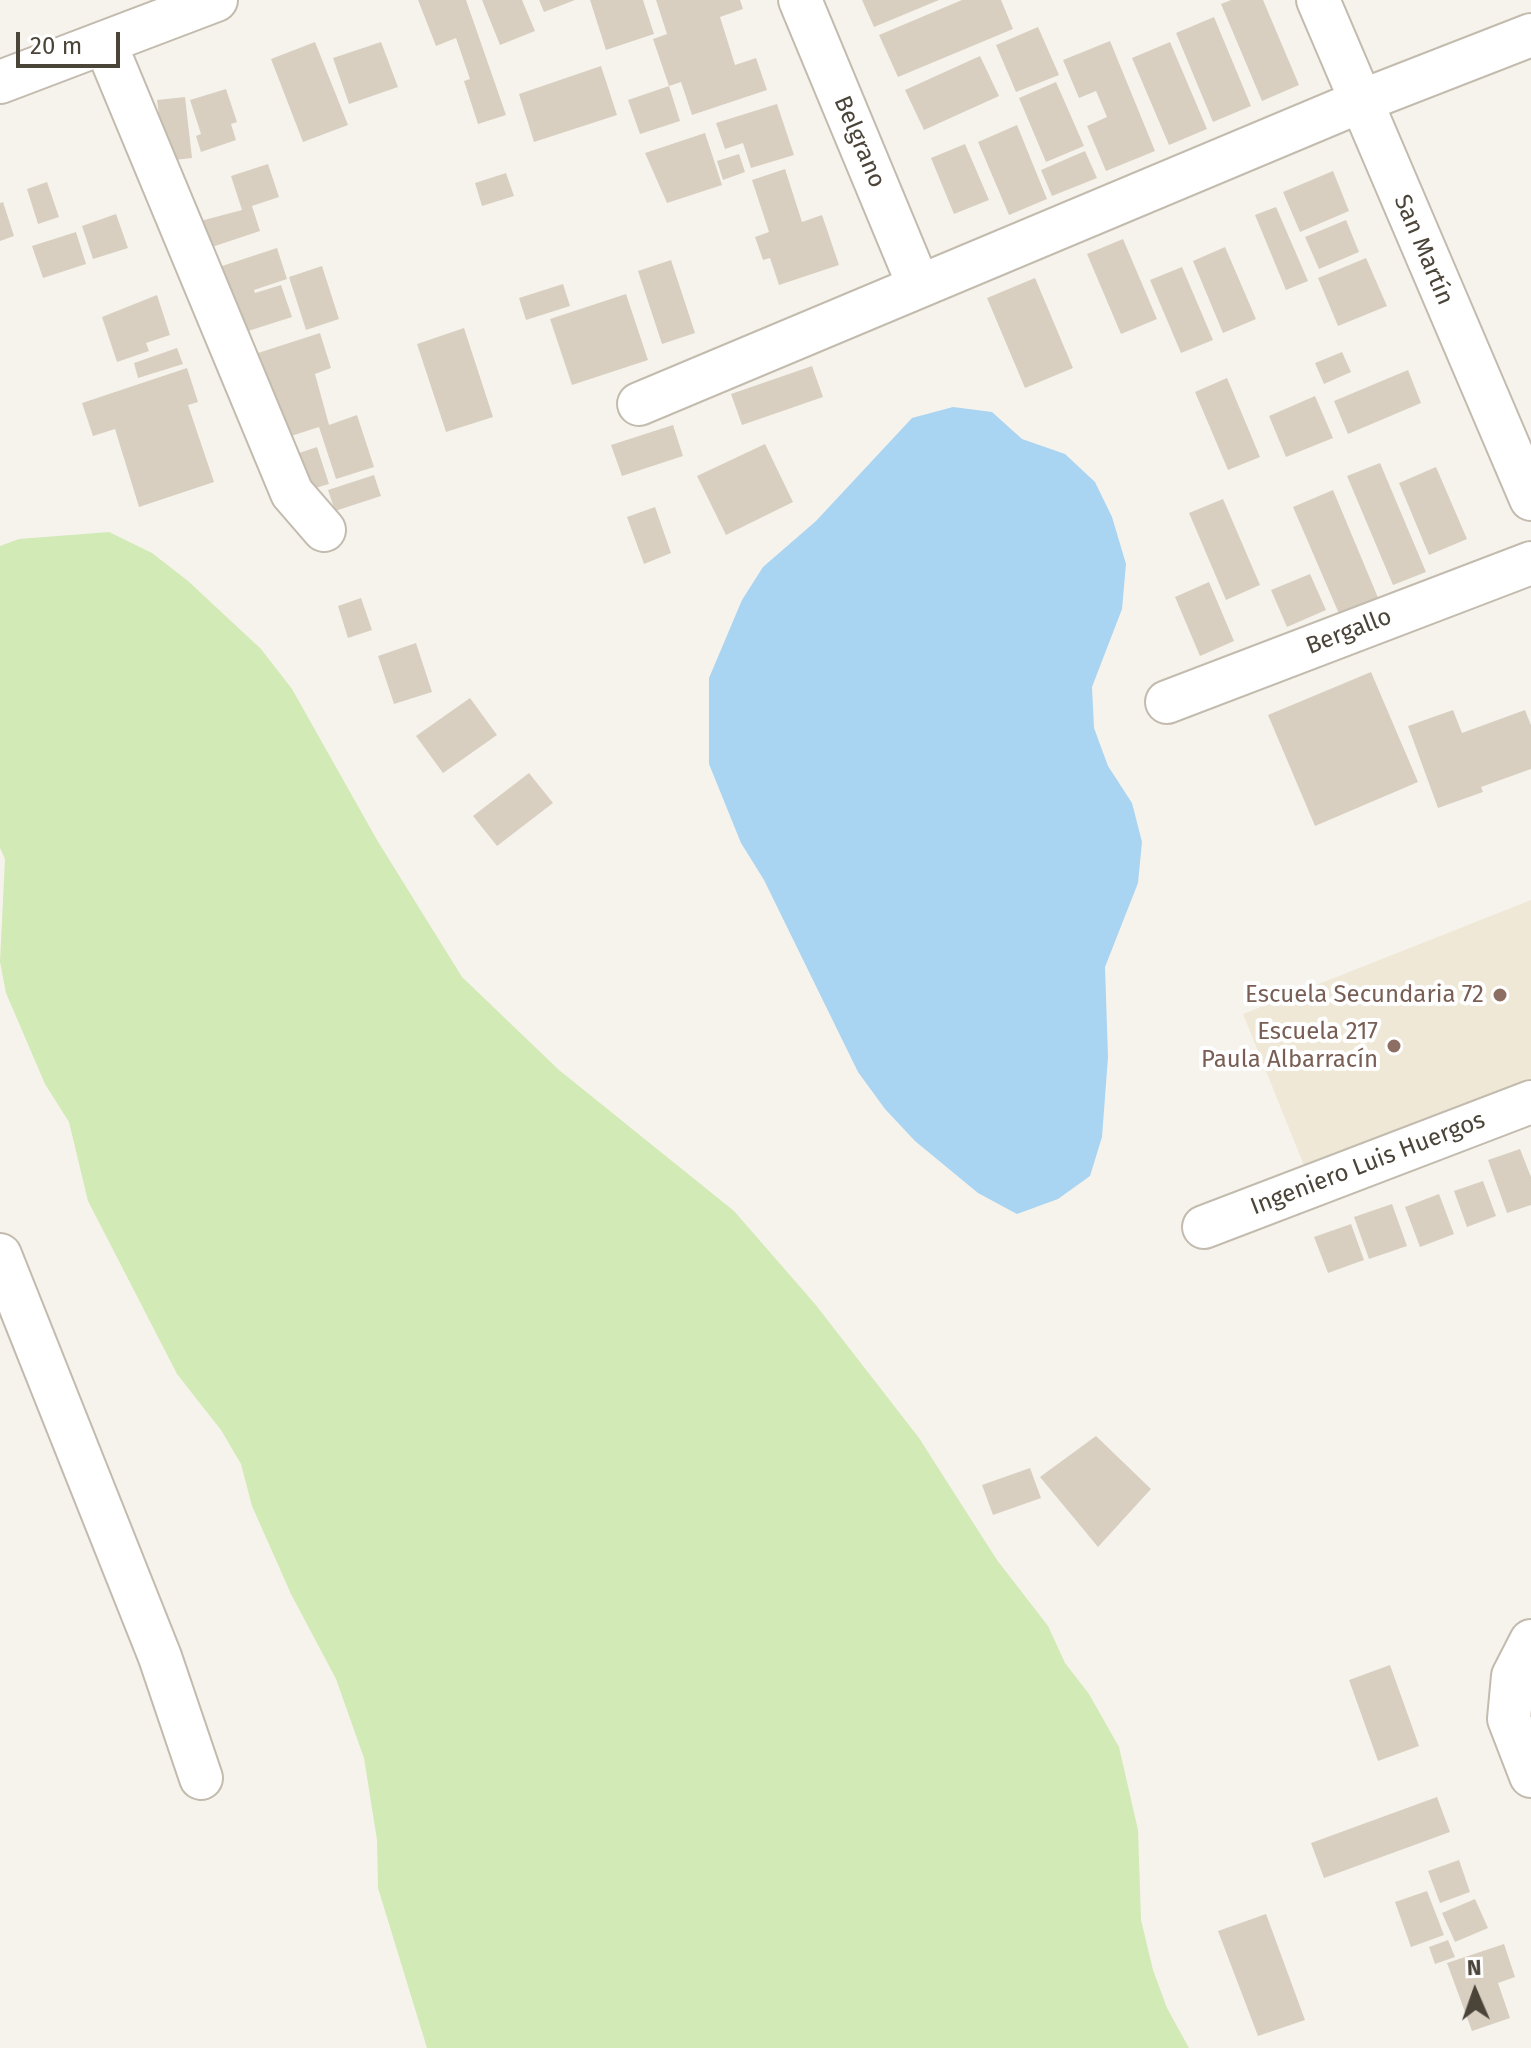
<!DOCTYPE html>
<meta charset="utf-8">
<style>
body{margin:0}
#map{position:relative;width:1531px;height:2048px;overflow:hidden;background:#f6f3ec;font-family:"Fira Sans",sans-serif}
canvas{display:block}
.north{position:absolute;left:1435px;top:1952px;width:80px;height:80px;-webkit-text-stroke:6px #fff;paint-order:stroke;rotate:358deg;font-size:22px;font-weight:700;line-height:32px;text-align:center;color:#4b4439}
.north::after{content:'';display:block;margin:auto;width:28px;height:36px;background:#4b4439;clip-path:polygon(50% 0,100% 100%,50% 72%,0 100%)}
.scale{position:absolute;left:16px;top:32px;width:104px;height:36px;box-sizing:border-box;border:4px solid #4b4439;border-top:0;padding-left:10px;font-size:24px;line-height:28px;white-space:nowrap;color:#4b4439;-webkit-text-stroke:6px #fff;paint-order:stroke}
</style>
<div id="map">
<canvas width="1531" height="2048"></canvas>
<div class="north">N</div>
<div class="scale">20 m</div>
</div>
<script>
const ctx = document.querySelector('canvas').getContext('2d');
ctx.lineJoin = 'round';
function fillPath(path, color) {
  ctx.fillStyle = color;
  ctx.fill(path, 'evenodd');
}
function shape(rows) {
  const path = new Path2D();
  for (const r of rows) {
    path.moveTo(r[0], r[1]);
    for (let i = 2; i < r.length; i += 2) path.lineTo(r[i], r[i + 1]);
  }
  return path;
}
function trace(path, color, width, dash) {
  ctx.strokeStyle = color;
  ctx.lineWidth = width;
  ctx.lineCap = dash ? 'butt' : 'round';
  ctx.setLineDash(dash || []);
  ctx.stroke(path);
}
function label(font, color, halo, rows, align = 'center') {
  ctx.font = font + ' "Fira Sans",sans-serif';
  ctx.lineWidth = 8;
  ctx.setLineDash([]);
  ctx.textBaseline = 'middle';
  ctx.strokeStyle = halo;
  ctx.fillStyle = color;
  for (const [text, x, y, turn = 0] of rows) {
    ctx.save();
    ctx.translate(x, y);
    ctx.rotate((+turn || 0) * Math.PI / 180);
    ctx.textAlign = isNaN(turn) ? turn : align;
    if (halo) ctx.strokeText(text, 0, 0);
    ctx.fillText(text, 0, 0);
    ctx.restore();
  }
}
const education = shape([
 [1531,900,1531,1079,1305,1168,1243,1014]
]);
const green = shape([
 [109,532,152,553,188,581,261,649,292,689,377,840,462,977,559,1070,734,1211,815,1304,919,1438,997,1560,1048,1626,1065,1663,1089,1694,1119,1747,1138,1830,1141,1920,1153,1970,1167,2008,1189,2048,427,2048,378,1888,377,1840,364,1758,336,1679,291,1594,252,1506,241,1464,221,1430,177,1374,88,1201,69,1122,45,1084,6,993,0,962,5,859,0,848,0,546,19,539]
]);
const water = shape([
 [953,407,992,412,1022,439,1065,454,1095,482,1112,517,1126,564,1122,609,1092,687,1094,728,1108,766,1132,803,1142,842,1138,883,1105,967,1108,1057,1102,1137,1090,1176,1058,1199,1017,1214,978,1193,915,1141,885,1109,858,1072,764,880,741,843,709,764,709,678,742,600,763,567,816,521,912,418]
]);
const building = shape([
 [418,0,466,0,506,115,478,124,464,81,470,79,456,38,436,46],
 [482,0,522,0,535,31,500,45],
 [539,0,575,0,544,12],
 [590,0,643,0,654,34,606,50],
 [656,0,740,0,743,9,720,17,735,65,756,58,767,90,692,115,681,82,669,86,653,39,667,34],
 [862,0,939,0,874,27],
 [962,0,1001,0,1013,29,898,77,879,35],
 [1231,0,1263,0,1299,85,1262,101,1221,4],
 [1214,17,1251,106,1213,122,1176,33],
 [1038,27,1059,75,1016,92,996,45],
 [1110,41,1155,151,1106,171,1087,126,1107,117,1096,91,1079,98,1063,60],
 [315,42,348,125,303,142,271,59],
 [381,42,398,87,349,104,333,58],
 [1170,42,1207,129,1169,145,1132,58],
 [980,56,999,96,924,130,905,90],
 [601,66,617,115,534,142,519,94],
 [1056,82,1084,146,1046,162,1019,98],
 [669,86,680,121,640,134,628,100],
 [226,89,237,122,231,124,236,140,201,152,196,136,201,134,190,100],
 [185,97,192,158,165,161,157,100],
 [777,104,794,155,751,168,743,143,725,149,716,123],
 [1017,125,1047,199,1009,215,978,142],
 [705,133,722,185,667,203,645,153],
 [965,144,989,200,954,214,931,158],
 [1085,151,1097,178,1052,196,1041,170],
 [739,154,745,172,723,180,717,161],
 [268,164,279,197,252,206,260,231,197,252,189,224,242,210,231,176],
 [785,169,802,222,822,215,839,265,779,285,770,258,763,260,755,237,769,232,752,180],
 [1333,171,1349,211,1300,232,1283,192],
 [506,173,514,196,482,206,475,183],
 [47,182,59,217,38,224,27,189],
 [3,202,14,236,0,241,0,203],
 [1276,207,1308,281,1286,290,1255,215],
 [116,214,128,248,93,259,82,226],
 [1346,220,1359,252,1319,269,1305,237],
 [76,232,86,264,43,278,32,246],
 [1123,239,1157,319,1121,334,1087,254],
 [1225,247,1256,319,1223,333,1193,261],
 [277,248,287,279,254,290,255,293,281,285,292,317,245,332,235,300,227,302,216,268],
 [1366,258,1387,306,1338,326,1318,278],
 [671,260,695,333,662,344,638,271],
 [322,266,339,319,306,330,289,277],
 [1182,267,1213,340,1181,353,1150,280],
 [1035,278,1073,368,1025,388,987,298],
 [563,284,570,306,526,320,519,298],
 [626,294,648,360,572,385,550,319],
 [157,295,170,335,146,343,149,351,117,362,102,317],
 [464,328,493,417,446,432,417,344],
 [320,333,331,368,315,374,329,425,357,415,374,467,336,479,319,427,285,438,258,353],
 [177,348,183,364,138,378,134,363],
 [1342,352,1351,372,1324,384,1315,363],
 [812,366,823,397,742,425,731,394],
 [187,368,198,402,188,405,214,482,139,507,115,429,93,436,82,403],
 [1408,370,1421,403,1348,434,1334,401],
 [1227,378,1260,457,1228,470,1195,392],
 [1315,396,1333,438,1286,457,1269,416],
 [673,425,683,456,622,476,611,445],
 [765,444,793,502,726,535,697,476],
 [317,447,329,484,299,493,287,457],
 [1380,463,1426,572,1393,585,1347,476],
 [1436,467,1467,539,1429,555,1399,483],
 [374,475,381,496,335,511,328,490],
 [1333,490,1379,600,1340,616,1293,507],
 [1223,499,1260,585,1226,600,1189,513],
 [655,507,671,553,644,564,627,517],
 [1310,574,1326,610,1287,627,1271,590],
 [1209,582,1234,641,1200,656,1175,597],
 [361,598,372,630,348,638,338,606],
 [416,643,432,692,394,704,378,656],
 [1371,672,1418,782,1315,826,1268,715],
 [470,698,497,735,443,773,416,736],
 [1453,710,1462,733,1525,710,1531,725,1531,769,1481,787,1483,792,1438,808,1408,726],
 [529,773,553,803,497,846,473,816],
 [1520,1149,1531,1177,1531,1205,1507,1213,1488,1160],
 [1483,1181,1496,1216,1467,1227,1454,1191],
 [1439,1194,1454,1234,1420,1247,1405,1207],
 [1392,1204,1407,1246,1369,1259,1354,1217],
 [1351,1224,1364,1260,1328,1273,1314,1237],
 [1096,1436,1151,1489,1098,1547,1040,1477],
 [1030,1468,1041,1498,993,1515,982,1485],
 [1390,1665,1419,1746,1378,1761,1349,1680],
 [1437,1797,1450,1832,1324,1878,1311,1843],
 [1459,1860,1470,1892,1440,1903,1428,1871],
 [1427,1891,1444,1935,1411,1947,1395,1902],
 [1475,1899,1488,1928,1455,1942,1442,1913],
 [1266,1914,1305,2020,1258,2036,1218,1931],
 [1448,1940,1455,1957,1435,1964,1429,1947],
 [1504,1944,1515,1977,1498,1983,1510,2018,1472,2031,1447,1963]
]);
const street = shape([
 [800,0,918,284],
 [1318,0,1531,499],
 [105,43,292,493,324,530],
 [0,82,216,0],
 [639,404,1359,102,1531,35],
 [1167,702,1531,563],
 [1204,1227,1531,1102],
 [0,1255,160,1657,201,1778],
 [1531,1641,1513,1676,1509,1719,1531,1776]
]);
const markers = [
 [1500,995,8,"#8d6e63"],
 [1394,1046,8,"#8d6e63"]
];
const streetNames = [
 ["Belgrano",859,142,67],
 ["San Martín",1423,250,67],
 ["Bergallo",1349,632,-21],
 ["Ingeniero Luis Huergos",1368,1164,-21]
];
const educationNames = [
 ["Escuela Secundaria 72",1484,995],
 ["Escuela 217",1378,1032],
 ["Paula Albarracín",1378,1060]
];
fillPath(education, '#efe8d6');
fillPath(green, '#d2eab5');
fillPath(water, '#a9d4f2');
fillPath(building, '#d8cfc1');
trace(street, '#c2bbae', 46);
trace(street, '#fff', 42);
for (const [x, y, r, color] of markers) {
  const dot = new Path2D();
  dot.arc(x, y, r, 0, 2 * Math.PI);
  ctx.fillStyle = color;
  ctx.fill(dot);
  trace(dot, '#fff', 3);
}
label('24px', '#4b4439', '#fff', streetNames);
label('24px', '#785e54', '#fff', educationNames, 'right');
</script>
